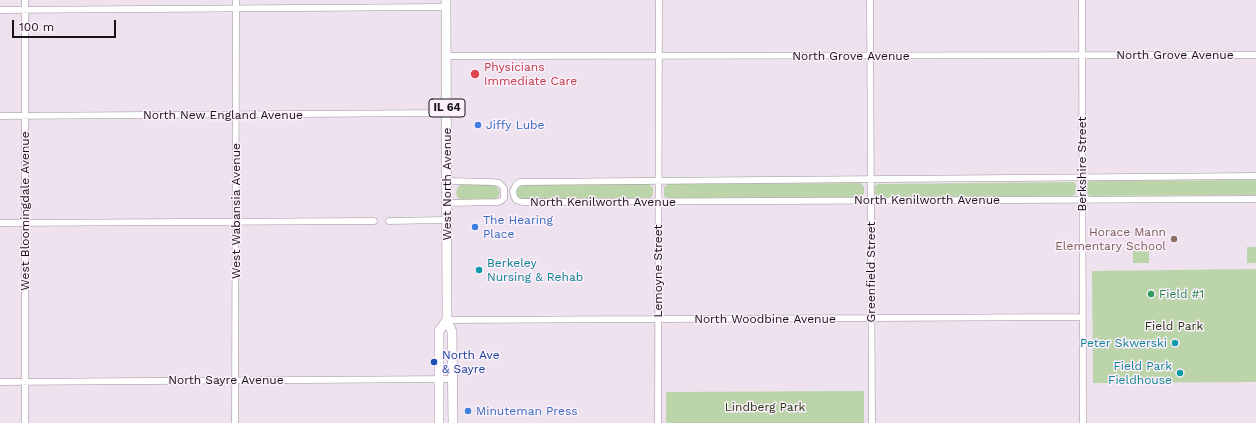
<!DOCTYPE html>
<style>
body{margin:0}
#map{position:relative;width:1256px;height:423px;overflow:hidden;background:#eee2ef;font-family:"Work Sans",sans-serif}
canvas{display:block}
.scale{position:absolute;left:12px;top:20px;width:104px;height:18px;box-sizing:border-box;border:2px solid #171317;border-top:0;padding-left:5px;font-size:12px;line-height:14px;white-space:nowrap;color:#171317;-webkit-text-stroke:3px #fcf0fc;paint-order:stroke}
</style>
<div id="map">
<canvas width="1256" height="423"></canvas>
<div class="scale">100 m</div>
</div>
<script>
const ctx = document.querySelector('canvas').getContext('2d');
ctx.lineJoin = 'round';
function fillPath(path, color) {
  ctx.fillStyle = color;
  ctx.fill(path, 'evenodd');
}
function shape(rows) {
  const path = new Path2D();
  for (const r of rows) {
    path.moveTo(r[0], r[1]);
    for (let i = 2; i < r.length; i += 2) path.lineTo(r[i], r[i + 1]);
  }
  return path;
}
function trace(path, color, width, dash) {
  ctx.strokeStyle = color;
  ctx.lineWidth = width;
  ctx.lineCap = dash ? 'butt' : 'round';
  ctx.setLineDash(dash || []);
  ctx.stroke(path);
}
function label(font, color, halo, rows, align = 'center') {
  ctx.font = font + ' "Work Sans",sans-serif';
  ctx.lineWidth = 3;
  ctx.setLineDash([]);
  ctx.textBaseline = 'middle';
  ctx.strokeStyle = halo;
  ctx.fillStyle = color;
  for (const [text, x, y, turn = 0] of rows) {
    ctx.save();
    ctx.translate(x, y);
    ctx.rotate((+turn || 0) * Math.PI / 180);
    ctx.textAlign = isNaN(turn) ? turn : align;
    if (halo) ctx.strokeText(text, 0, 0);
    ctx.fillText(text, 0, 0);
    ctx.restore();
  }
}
const green = shape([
 [1256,180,1256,195,1091,196,1088,195,1086,192,1086,184,1089,181],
 [1074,182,1076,185,1076,192,1074,195,1072,196,879,197,875,194,875,186,879,184],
 [861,183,864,187,864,194,860,197,668,198,664,196,664,187,668,184],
 [461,184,494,185,497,187,500,192,498,197,495,199,461,200,457,197,456,192,458,187],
 [648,184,650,185,653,188,653,195,649,199,521,199,517,196,516,193,516,190,518,187,522,185],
 [1133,247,1149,247,1149,263,1133,263],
 [1247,247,1256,247,1256,263,1247,263],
 [1256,269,1256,382,1093,383,1092,271],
 [864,391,864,423,666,423,666,392]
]);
const street = shape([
 [870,0,872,423],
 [1082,0,1083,423],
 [0,10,446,7],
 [447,56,1256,55],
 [0,116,447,113],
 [1256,176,520,182,516,185,513,191,514,196,516,200,522,202,1256,199],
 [447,203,498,202,501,201,504,198,504,188,499,183,492,182,447,181],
 [389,221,447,220],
 [0,223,374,221],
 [447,320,1082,317],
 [0,382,452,379],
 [25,423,25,0],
 [235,423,236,0],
 [658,423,659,0]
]);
const primary = shape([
 [446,0,447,320,452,332,453,423],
 [439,423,439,331,447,320]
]);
const markers = [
 [475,74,5,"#e0444e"],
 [478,125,4,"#3f7fe0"],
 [475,227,4,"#3f7fe0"],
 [1174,239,4,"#8d6e63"],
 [479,270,4,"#0f9aa8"],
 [1151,294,4,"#2e9e5b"],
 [1175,343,4,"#0f9aa8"],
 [434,362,4,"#1a4fb4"],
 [1180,373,4,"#0f9aa8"],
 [468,411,4,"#3f7fe0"]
];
const shields = [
 [447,108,36]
];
const shieldNames = [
 ["IL 64",447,108]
];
const streetNames = [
 ["North Grove Avenue",1175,55],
 ["North Grove Avenue",851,56],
 ["North New England Avenue",223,115],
 ["Berkshire Street",1082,164,-90],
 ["West North Avenue",447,184,-90],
 ["North Kenilworth Avenue",927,200],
 ["North Kenilworth Avenue",603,202],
 ["West Bloomingdale Avenue",25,211,-90],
 ["West Wabansia Avenue",236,211,-90],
 ["Lemoyne Street",658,271,-90],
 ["Greenfield Street",871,272,-90],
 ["North Woodbine Avenue",765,319],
 ["North Sayre Avenue",226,380]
];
const healthNames = [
 ["Physicians",484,67],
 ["Immediate Care",484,81]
];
const shopNames = [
 ["Jiffy Lube",486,125],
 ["The Hearing",483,220],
 ["Place",483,234],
 ["Minuteman Press",476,411]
];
const educationNames = [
 ["Horace Mann",1166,232],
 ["Elementary School",1166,246]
];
const cultureNames = [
 ["Berkeley",487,263,"left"],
 ["Nursing & Rehab",487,277,"left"],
 ["Peter Skwerski",1167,343],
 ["Field Park",1172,366],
 ["Fieldhouse",1172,380]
];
const leisureNames = [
 ["Field #1",1159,294]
];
const parkNames = [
 ["Field Park",1174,326],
 ["Lindberg Park",765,407]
];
const transitNames = [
 ["North Ave",442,355],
 ["& Sayre",442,369]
];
fillPath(green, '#bbd4a9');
trace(street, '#9e939e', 7);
trace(primary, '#9e939e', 10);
trace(street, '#fff', 6);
trace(primary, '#fff', 9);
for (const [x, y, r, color] of markers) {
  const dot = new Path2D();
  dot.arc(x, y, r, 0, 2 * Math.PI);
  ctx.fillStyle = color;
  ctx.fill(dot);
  trace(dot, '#fcf0fc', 1.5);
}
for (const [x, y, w] of shields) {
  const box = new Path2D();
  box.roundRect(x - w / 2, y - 9, w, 18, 3);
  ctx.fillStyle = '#fcf0fc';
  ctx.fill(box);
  trace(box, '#171317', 1);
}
label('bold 11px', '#171317', null, shieldNames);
label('12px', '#171317', '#fcf0fc', streetNames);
label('12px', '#be3a42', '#fcf0fc', healthNames, 'left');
label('12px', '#366cbe', '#fcf0fc', shopNames, 'left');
label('12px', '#785e54', '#fcf0fc', educationNames, 'right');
label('12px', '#0d838f', '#fcf0fc', cultureNames, 'right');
label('12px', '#27864d', '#fcf0fc', leisureNames, 'left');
label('12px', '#21360d', '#fcf0fc', parkNames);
label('12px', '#164399', '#fcf0fc', transitNames, 'left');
</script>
